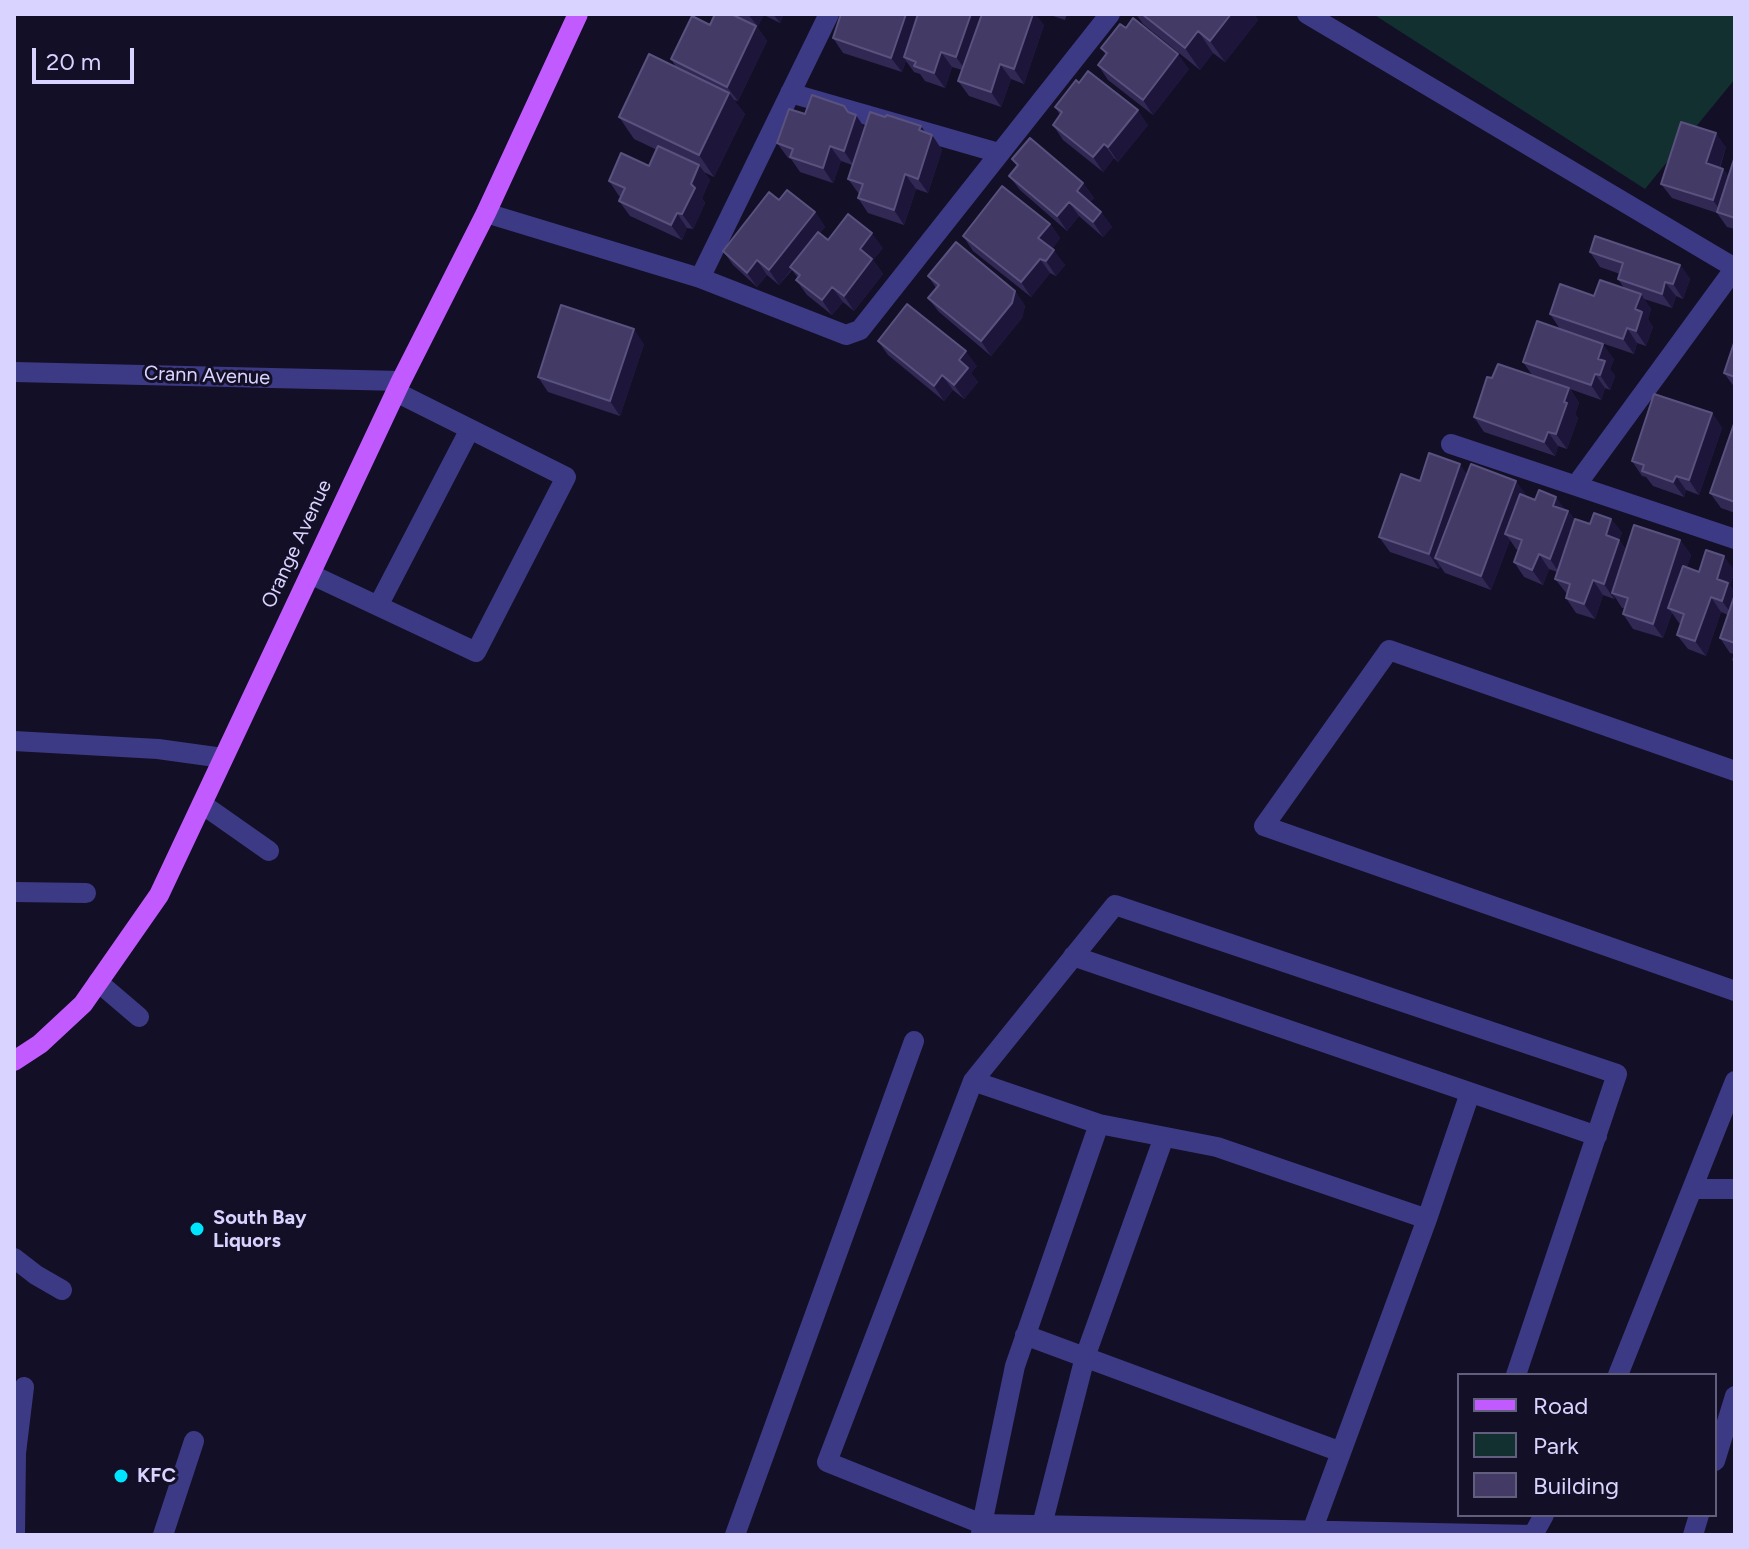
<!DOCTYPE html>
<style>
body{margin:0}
#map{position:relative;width:1749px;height:1549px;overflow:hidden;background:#130f26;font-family:Figtree,sans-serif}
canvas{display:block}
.frame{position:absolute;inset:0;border:16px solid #d9d4ff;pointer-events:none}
.legend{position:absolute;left:1457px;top:1373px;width:260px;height:144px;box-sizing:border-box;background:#130f26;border:2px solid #625e7d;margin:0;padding:10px 14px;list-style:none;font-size:24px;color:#d9d4ff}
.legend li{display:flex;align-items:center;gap:16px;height:40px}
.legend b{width:40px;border:2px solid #625e7d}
.scale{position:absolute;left:32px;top:48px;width:102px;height:36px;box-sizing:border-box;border:4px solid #d9d4ff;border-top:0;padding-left:10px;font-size:24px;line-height:28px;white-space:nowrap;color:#d9d4ff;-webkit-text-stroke:6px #130f26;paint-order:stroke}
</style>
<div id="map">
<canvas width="1749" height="1549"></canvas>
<div class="frame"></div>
<ul class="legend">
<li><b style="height:10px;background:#c25bff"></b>Road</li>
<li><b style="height:22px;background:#12302f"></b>Park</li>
<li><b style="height:22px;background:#433a66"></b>Building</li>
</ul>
<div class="scale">20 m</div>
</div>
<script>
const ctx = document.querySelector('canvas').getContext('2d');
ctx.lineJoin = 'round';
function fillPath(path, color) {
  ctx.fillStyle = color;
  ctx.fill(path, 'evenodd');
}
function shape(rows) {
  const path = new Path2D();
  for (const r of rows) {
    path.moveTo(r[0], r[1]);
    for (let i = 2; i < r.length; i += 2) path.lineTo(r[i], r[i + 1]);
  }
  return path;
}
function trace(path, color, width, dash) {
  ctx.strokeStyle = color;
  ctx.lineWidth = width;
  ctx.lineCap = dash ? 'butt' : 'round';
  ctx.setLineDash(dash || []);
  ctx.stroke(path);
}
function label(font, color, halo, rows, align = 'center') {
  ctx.font = font + ' Figtree,sans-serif';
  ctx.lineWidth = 6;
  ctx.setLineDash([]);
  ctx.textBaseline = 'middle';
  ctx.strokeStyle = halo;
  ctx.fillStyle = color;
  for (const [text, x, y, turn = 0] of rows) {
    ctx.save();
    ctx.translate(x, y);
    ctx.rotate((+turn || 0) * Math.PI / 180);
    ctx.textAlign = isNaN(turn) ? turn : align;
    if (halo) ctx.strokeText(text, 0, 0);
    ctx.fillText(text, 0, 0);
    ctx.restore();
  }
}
const green = shape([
 [1373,14,1735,14,1735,79,1645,189]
]);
const minor = shape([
 [1307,14,1735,268],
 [790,93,999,153],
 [486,213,700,278,846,335,860,330,1110,14],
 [700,278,829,14],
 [14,372,401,381],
 [1451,444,1735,539],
 [1577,484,1735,268],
 [310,574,476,652,566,477,396,392],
 [378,606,470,429],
 [14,741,158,749,223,758],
 [1735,771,1389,650,1264,826,1735,991],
 [202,804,269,851],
 [14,892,86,893],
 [1073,956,1597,1136],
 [98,982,139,1017],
 [973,1081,1099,1124,1015,1366,982,1524,827,1462,973,1081,1115,905,1617,1074,1516,1375],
 [1099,1124,1217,1147,1427,1219,1470,1093],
 [1692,1189,1735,1189],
 [14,1258,36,1275,62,1290],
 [1025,1335,1341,1452],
 [1618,1375,1735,1081],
 [1715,1461,1735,1396],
 [1042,1525,1085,1357,1164,1137],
 [1312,1531,1427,1219],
 [981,1534,982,1524,1533,1535,1544,1515],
 [15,1535,16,1453,24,1387],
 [163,1535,194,1441],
 [735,1535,914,1041],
 [1693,1535,1699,1515]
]);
const major = shape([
 [14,1061,40,1044,83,1004,159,895,401,381,486,213,578,14]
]);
const wall = shape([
 [715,14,784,14,780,23,764,15,757,27,767,41,738,101,734,100,745,114,714,177,704,172,710,180,702,198,705,203,693,229,687,228,682,240,630,216,619,201,621,197,619,196,609,181,649,166,657,150,634,139,619,117,676,67,671,59,710,25],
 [1047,14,1067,14,1065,20],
 [1136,14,1254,14,1258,20,1225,62,1213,53,1200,70,1143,24],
 [1044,25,1024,84,1011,79,1001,107,969,96,958,81,962,70,952,67,945,88,925,81,920,74,914,72,906,61,902,72,843,53,833,38],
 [1126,28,1189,69,1153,115,1108,80,1098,65,1106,55,1101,48],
 [1055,107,1148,125,1118,162,1114,158,1103,172,1063,140,1053,125,1060,115],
 [848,112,865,128,926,132,932,135,942,150,928,193,916,189,904,225,868,213,858,198,859,194,848,179,852,165,841,161,833,183,800,172,791,159,788,158,777,143,805,114],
 [1726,147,1720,168,1723,169,1728,176,1735,156,1735,229,1727,227,1717,213,1672,198,1661,184],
 [1012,159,1083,183,1094,198,1090,202,1101,212,1112,227,1103,237,1079,216,1067,231,1020,190,1009,176,1017,166],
 [779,200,815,212,825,227,820,233,828,240,883,248,873,260,883,274,854,311,843,302,832,315,807,295,796,280,798,278,792,270,779,285,767,275,757,287,733,265,723,251],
 [1050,224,1060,238,1052,249,1065,265,1056,276,1050,273,1031,297,973,251,963,236],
 [1590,252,1680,265,1690,279,1683,299,1676,296,1672,308,1644,299,1651,309,1648,319,1653,327,1646,346,1637,343,1634,354,1569,332,1614,359,1610,369,1615,376,1610,390,1605,388,1601,400,1570,389,1579,403,1575,414,1578,418,1567,449,1558,446,1555,456,1484,432,1474,417,1492,378,1532,375,1523,362,1560,329,1550,314,1594,296,1624,288,1618,279,1620,274,1600,267],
 [928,276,1015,291,1025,306,1022,318,991,356,939,312,928,298,936,288],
 [1735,340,1735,388,1724,373],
 [878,341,977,366,971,373,978,382,964,399,953,390,944,401,888,355],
 [644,344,620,416,548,392,538,377],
 [1712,413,1722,428,1699,495,1686,490,1684,497,1653,486,1646,477,1642,476,1632,461],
 [1735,421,1735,513,1721,508,1710,493],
 [1467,474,1568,511,1575,520,1590,524,1611,519,1622,533,1619,540,1626,550,1680,540,1691,555,1687,567,1699,572,1735,571,1730,585,1735,593,1735,664,1732,660,1734,654,1730,653,1720,638,1728,615,1721,612,1706,656,1688,649,1677,635,1681,624,1679,623,1672,613,1663,638,1633,629,1623,614,1624,608,1622,608,1615,597,1614,599,1603,595,1595,619,1576,613,1566,598,1567,594,1555,579,1557,572,1549,569,1543,585,1524,577,1514,562,1518,550,1516,549,1510,540,1491,590,1445,573,1440,566,1439,569,1390,552,1379,537,1420,481]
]);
const shadedWall = shape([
 [748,14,763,14,764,15,758,27],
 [773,14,784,14,780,23],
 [906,14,921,14,904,57,906,61,902,72,891,58],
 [971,14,987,14,967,72,956,57],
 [1033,14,1036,14,1044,25,1024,84,1014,69],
 [1231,14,1254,14,1258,20,1225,62,1210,41],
 [756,26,767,41,738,101,727,87],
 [1198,31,1213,53,1200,70,1185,48],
 [941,52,952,67,945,88,934,73],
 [1178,54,1189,69,1153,115,1143,100],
 [1000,64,1011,79,1001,107,991,92],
 [729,93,745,114,714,177,699,155],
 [1138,110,1148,125,1118,162,1108,147],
 [856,115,866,130,854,166,844,151],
 [921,126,931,140,932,135,942,150,928,193,918,179,919,130],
 [1716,133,1726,147,1716,178,1706,163],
 [1104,144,1114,158,1103,172,1093,157],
 [830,146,841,161,833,183,823,168],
 [699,165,710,180,702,198,705,203,693,229,682,214,691,184],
 [1723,169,1733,184,1723,215,1713,200],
 [905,174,916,189,904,225,894,210],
 [1083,183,1094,198,1087,206,1077,191],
 [1069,202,1079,216,1067,231,1057,216],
 [815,212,825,227,779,285,769,270],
 [1101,212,1112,227,1103,237,1093,222],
 [677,213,687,228,682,240,671,225],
 [1050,224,1060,238,1049,253,1038,238],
 [872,233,883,248,873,260,883,274,854,311,844,296,860,249],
 [1054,250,1065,265,1056,276,1046,261],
 [1040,259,1050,273,1031,297,1021,282],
 [757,260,767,275,757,287,747,273],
 [1680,265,1690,279,1683,299,1673,284],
 [1665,282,1676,296,1672,308,1662,294],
 [832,287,843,302,832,315,822,300],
 [1015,291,1025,306,1022,318,991,356,981,341],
 [1641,294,1651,309,1648,319,1653,327,1646,346,1636,331,1635,309],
 [1627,328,1637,343,1634,354,1623,339],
 [634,329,644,344,620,416,610,401],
 [1603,344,1614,359,1610,369,1615,376,1610,390,1600,375,1598,359],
 [966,351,977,366,971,373,978,382,964,399,954,385,959,360],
 [1595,374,1605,388,1601,400,1591,385],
 [942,375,953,390,944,401,934,386],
 [1569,388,1579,403,1575,414,1578,418,1567,449,1556,434,1564,402],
 [1712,413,1722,428,1699,495,1689,480],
 [1548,432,1558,446,1555,456,1544,442],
 [1460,464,1470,479,1435,558,1440,566,1439,569,1429,554],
 [1676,476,1686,490,1684,497,1673,482],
 [1516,481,1527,496,1512,536,1505,534,1510,540,1491,590,1481,576],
 [1556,497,1567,512,1553,506],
 [1568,511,1579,526,1560,574,1550,559],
 [1611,519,1622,533,1619,540,1629,555,1612,593,1615,597,1614,599,1604,584,1606,535],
 [1680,540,1691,555,1673,610,1668,608,1672,613,1663,638,1653,624],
 [1539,554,1549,569,1543,585,1532,570],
 [1724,556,1735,571,1730,585,1735,593,1735,609,1733,616,1722,601,1717,579],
 [1593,580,1603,595,1595,619,1584,604],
 [1711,597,1721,612,1706,656,1695,641]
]);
const building = shape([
 [715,14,731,14,756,26,727,87,671,59,692,16,710,25,715,14],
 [841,14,906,14,891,58,833,38,841,14],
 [918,14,971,14,956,57,941,52,934,73,914,66,916,62,904,57,918,14],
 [982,14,1033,14,1014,69,1000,64,991,92,958,81,982,14],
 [1142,14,1231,14,1210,41,1198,31,1185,48,1142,14],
 [1133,18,1178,54,1143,100,1098,65,1107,53,1101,48,1120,24,1126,28,1133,18],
 [649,54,729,93,699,155,619,117,649,54],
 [1088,71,1138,110,1108,147,1104,144,1093,157,1053,125,1062,112,1055,107,1076,80,1079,83,1088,71],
 [812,95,844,106,848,112,856,115,844,151,830,146,823,168,790,157,793,149,777,143,789,109,805,114,812,95],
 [870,112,885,117,887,115,921,126,919,130,932,135,918,179,905,174,894,210,858,198,863,184,848,179,870,112],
 [1681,122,1716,133,1706,163,1723,169,1713,200,1661,184,1681,122],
 [1030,138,1083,183,1077,191,1101,212,1093,222,1069,202,1057,216,1009,176,1018,165,1012,159,1030,138],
 [658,146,699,165,691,184,695,188,682,214,677,213,671,225,619,201,625,188,609,181,621,153,649,166,658,146],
 [1735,156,1735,218,1717,212,1735,156],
 [1002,186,1050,224,1038,238,1054,250,1046,261,1040,259,1021,282,963,236,1002,186],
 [787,190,815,212,769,270,757,260,747,273,723,251,769,192,779,200,787,190],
 [848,214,872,233,860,249,872,259,844,296,832,287,822,300,796,280,800,275,790,267,818,232,828,240,848,214],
 [1595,236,1680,265,1673,284,1665,282,1662,294,1618,279,1623,263,1590,252,1595,236],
 [956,242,1015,291,1012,303,981,341,928,298,939,285,928,276,956,242],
 [1600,280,1641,294,1635,309,1642,312,1636,331,1627,328,1623,339,1550,314,1560,284,1594,296,1600,280],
 [907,304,966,351,959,360,968,368,954,385,942,375,934,386,878,341,907,304],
 [561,305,634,329,610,401,538,377,561,305],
 [1537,321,1603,344,1598,359,1605,361,1600,375,1595,374,1591,385,1523,362,1537,321],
 [1735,340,1735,377,1724,373,1735,340],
 [1498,364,1569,388,1564,402,1567,403,1556,434,1548,432,1544,442,1474,417,1487,377,1492,378,1498,364],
 [1654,394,1712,413,1689,480,1676,476,1673,482,1642,471,1644,465,1632,461,1654,394],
 [1735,421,1735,502,1710,493,1735,421],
 [1429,453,1460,464,1429,554,1379,537,1401,474,1420,481,1429,453],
 [1471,464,1516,481,1481,576,1435,558,1471,464],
 [1539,490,1556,497,1553,506,1568,511,1550,559,1539,554,1532,570,1514,562,1522,540,1505,534,1520,494,1535,500,1539,490],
 [1594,513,1611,519,1606,535,1619,540,1604,584,1593,580,1584,604,1566,598,1570,584,1555,579,1575,519,1590,524,1594,513],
 [1634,525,1680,540,1653,624,1623,614,1628,598,1612,593,1634,525],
 [1706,550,1724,556,1717,579,1728,583,1722,601,1711,597,1695,641,1677,635,1684,614,1668,608,1683,566,1699,572,1706,550],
 [1735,594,1735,643,1720,638,1735,594]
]);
const markers = [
 [197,1229,8,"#00e5ff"],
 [121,1476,8,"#00e5ff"]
];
const streetNames = [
 ["Crann Avenue",207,376,2],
 ["Orange Avenue",297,544,-65]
];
const poiNames = [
 ["South Bay",213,1218],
 ["Liquors",213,1241],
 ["KFC",137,1476]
];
fillPath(green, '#12302f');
trace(minor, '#3d3a85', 20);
trace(major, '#c25bff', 20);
fillPath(wall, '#312854');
fillPath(shadedWall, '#1d163a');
fillPath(building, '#433a66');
trace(building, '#5a527e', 2);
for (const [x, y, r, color] of markers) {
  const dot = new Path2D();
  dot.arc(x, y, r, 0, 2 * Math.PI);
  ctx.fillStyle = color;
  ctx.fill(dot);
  trace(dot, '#130f26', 3);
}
label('20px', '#d9d4ff', '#130f26', streetNames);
label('bold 20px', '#d9d4ff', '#130f26', poiNames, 'left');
</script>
